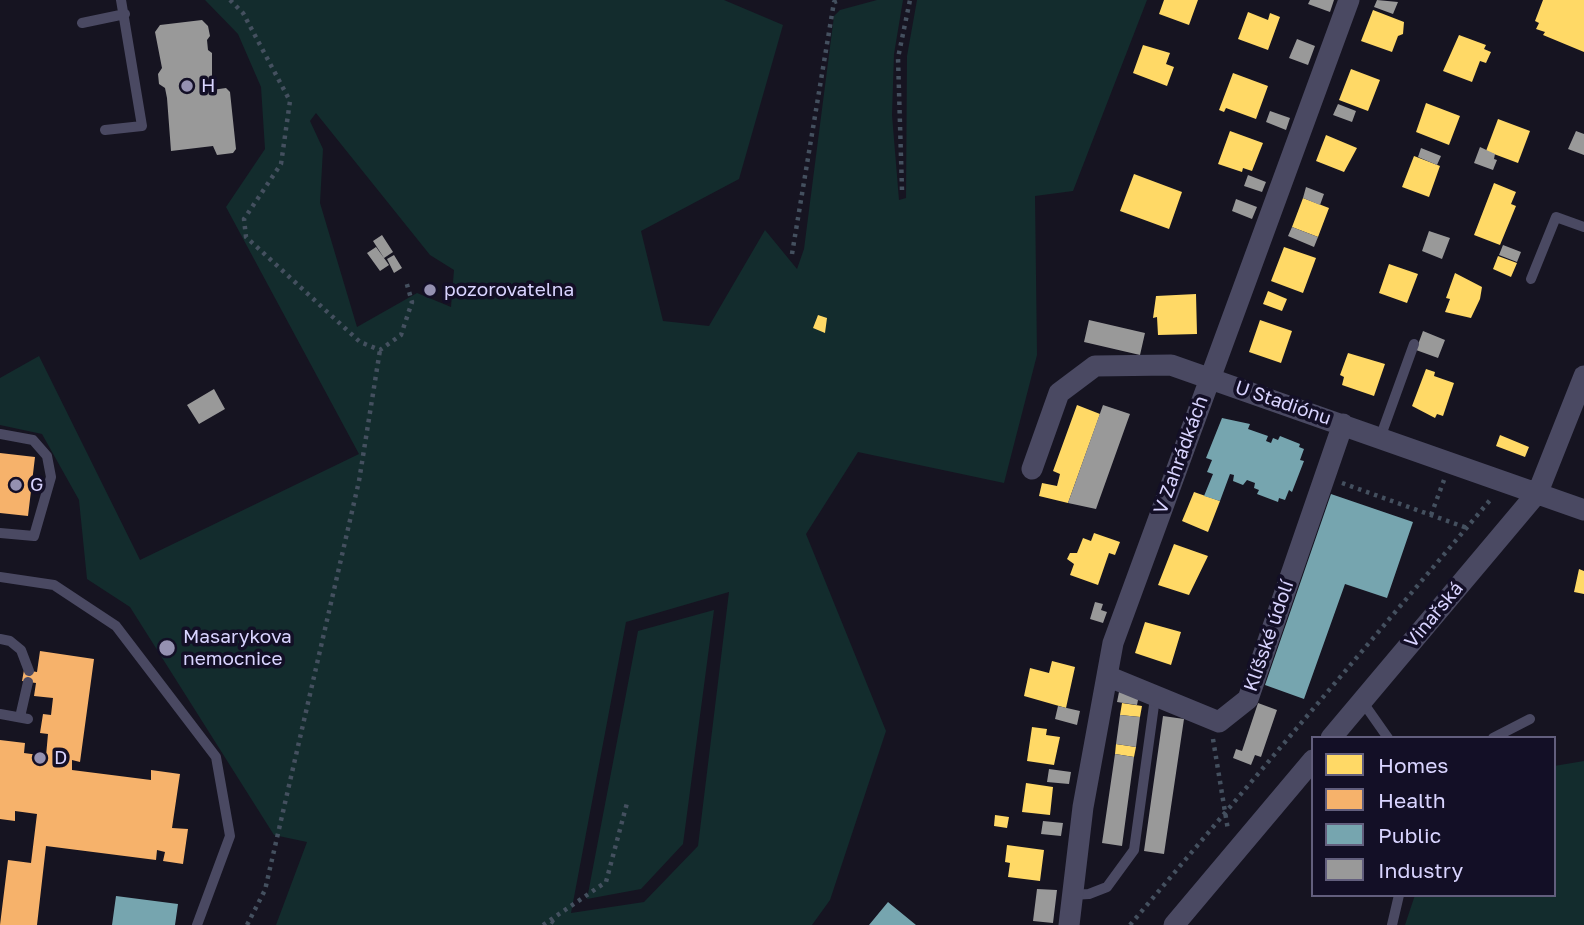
<!DOCTYPE html>
<meta charset="utf-8">
<style>
body{margin:0}
#map{position:relative;width:1584px;height:925px;overflow:hidden;background:#161421;font-family:"Golos Text",sans-serif}
canvas{display:block}
.legend{position:absolute;left:1311px;top:736px;width:245px;height:161px;box-sizing:border-box;background:#130f26;border:2px solid #625e7d;margin:0;padding:9px 12px;list-style:none;font-size:21px;color:#d9d4ff}
.legend li{display:flex;align-items:center;gap:14px;height:35px}
.legend b{width:35px;border:2px solid #625e7d}
</style>
<div id="map">
<canvas width="1584" height="925"></canvas>
<ul class="legend">
<li><b style="height:19px;background:#ffd966"></b>Homes</li>
<li><b style="height:19px;background:#f6b26b"></b>Health</li>
<li><b style="height:19px;background:#76a5af"></b>Public</li>
<li><b style="height:19px;background:#999"></b>Industry</li>
</ul>
</div>
<script>
const ctx = document.querySelector('canvas').getContext('2d');
ctx.lineJoin = 'round';
function fillPath(path, color) {
  ctx.fillStyle = color;
  ctx.fill(path, 'evenodd');
}
function shape(rows) {
  const path = new Path2D();
  for (const r of rows) {
    path.moveTo(r[0], r[1]);
    for (let i = 2; i < r.length; i += 2) path.lineTo(r[i], r[i + 1]);
  }
  return path;
}
function trace(path, color, width, dash) {
  ctx.strokeStyle = color;
  ctx.lineWidth = width;
  ctx.lineCap = dash ? 'butt' : 'round';
  ctx.setLineDash(dash || []);
  ctx.stroke(path);
}
function label(font, color, halo, rows, align = 'center') {
  ctx.font = font + ' "Golos Text",sans-serif';
  ctx.lineWidth = 7;
  ctx.setLineDash([]);
  ctx.textBaseline = 'middle';
  ctx.strokeStyle = halo;
  ctx.fillStyle = color;
  for (const [text, x, y, turn = 0] of rows) {
    ctx.save();
    ctx.translate(x, y);
    ctx.rotate((+turn || 0) * Math.PI / 180);
    ctx.textAlign = isNaN(turn) ? turn : align;
    if (halo) ctx.strokeText(text, 0, 0);
    ctx.fillText(text, 0, 0);
    ctx.restore();
  }
}
const green = shape([
 [205,0,724,0,783,25,739,179,641,231,663,321,709,326,765,230,797,269,804,249,834,16,840,10,877,0,903,0,894,54,892,115,899,200,906,198,907,56,917,0,1147,0,1073,191,1035,196,1037,355,1004,483,858,452,806,534,886,731,830,900,812,925,276,925,307,842,274,835,130,607,87,579,79,500,42,434,0,425,0,378,39,356,140,560,359,454,226,207,265,149,261,87,238,34],
 [316,113,430,255,454,270,451,307,417,293,357,327,320,203,323,149,310,121],
 [729,592,698,846,644,902,571,913,626,622],
 [714,610,683,844,641,889,587,899,638,631],
 [1584,761,1584,925,1405,925,1415,895,1554,895,1554,766]
]);
const homes = shape([
 [1164,0,1198,0,1189,25,1159,14],
 [1543,0,1584,0,1584,52,1543,35,1545,32,1536,29,1539,23,1535,21],
 [1373,10,1404,22,1403,34,1398,36,1392,52,1361,41],
 [1248,12,1268,20,1270,13,1280,17,1268,50,1238,39],
 [1459,35,1486,45,1484,49,1491,52,1486,63,1480,61,1472,82,1443,71],
 [1143,45,1170,53,1166,64,1174,67,1167,86,1133,73],
 [1351,69,1380,80,1368,111,1339,100],
 [1233,73,1268,86,1256,119,1226,108,1224,112,1219,110],
 [1426,103,1460,116,1449,145,1416,132],
 [1498,119,1530,131,1518,163,1486,151],
 [1230,131,1263,143,1252,171,1243,168,1242,172,1218,164],
 [1326,135,1357,148,1344,172,1316,161],
 [1414,156,1440,166,1429,197,1402,187],
 [1134,174,1182,192,1169,229,1120,211],
 [1494,183,1516,192,1511,204,1516,206,1500,245,1474,235],
 [1303,198,1329,208,1318,237,1292,227],
 [1284,247,1316,258,1303,293,1271,281],
 [1498,256,1517,263,1511,277,1493,269],
 [1389,264,1418,274,1407,303,1379,293],
 [1455,273,1482,287,1480,299,1471,318,1445,312,1450,299,1446,298],
 [429,283,435,286,435,293,432,295,426,293,425,287],
 [1268,291,1287,299,1282,311,1263,304],
 [1196,294,1197,334,1158,335,1157,317,1153,318,1156,296],
 [818,315,827,318,825,333,813,328],
 [1260,320,1292,331,1281,363,1249,352],
 [1348,353,1385,364,1374,396,1342,385,1344,377,1340,375],
 [1426,369,1435,372,1434,376,1454,383,1443,416,1437,414,1435,418,1412,406],
 [1077,405,1100,414,1068,503,1039,496,1042,483,1057,486,1060,474,1053,471],
 [1500,435,1529,447,1525,457,1496,446],
 [1194,492,1220,501,1208,532,1182,521],
 [1094,533,1120,542,1115,555,1109,553,1098,585,1070,575,1074,564,1067,559,1070,553,1077,553,1083,538,1091,541],
 [1174,544,1208,556,1189,595,1158,585],
 [1579,569,1584,571,1584,594,1574,592],
 [1145,622,1181,632,1171,665,1135,653],
 [1052,661,1075,667,1066,708,1024,696,1030,668,1049,673],
 [1122,703,1142,706,1140,717,1120,715],
 [1032,727,1047,729,1046,735,1060,737,1054,765,1027,761],
 [1116,744,1136,747,1134,757,1115,754],
 [1026,783,1053,787,1050,815,1022,812],
 [995,815,1009,817,1007,828,994,826],
 [1007,845,1044,850,1040,881,1008,877,1010,863,1005,862]
]);
const health = shape([
 [0,453,35,457,28,516,0,513],
 [40,651,94,659,80,762,72,760,72,770,151,780,151,770,180,774,172,828,188,829,183,864,163,861,165,852,157,850,156,860,46,846,37,925,0,925,8,860,31,863,37,814,15,811,15,821,0,819,0,740,25,743,24,753,46,756,48,734,40,733,43,714,51,715,53,698,34,696,36,683,22,681,24,670,37,672]
]);
const public = shape([
 [1222,418,1250,424,1248,429,1268,436,1266,441,1271,443,1273,438,1278,440,1280,436,1300,444,1299,447,1304,449,1300,460,1304,461,1292,492,1289,490,1285,500,1279,498,1278,502,1257,494,1259,490,1254,488,1255,483,1247,480,1243,485,1233,481,1234,475,1230,474,1220,501,1204,496,1213,474,1207,472,1212,460,1206,458],
 [1331,494,1413,522,1387,598,1345,584,1304,699,1265,685],
 [116,896,178,904,175,925,112,925],
 [888,902,916,925,869,925]
]);
const industry = shape([
 [1310,0,1334,0,1330,12,1308,4],
 [1377,0,1398,2,1393,14,1374,7],
 [202,20,208,26,210,36,207,40,208,50,212,53,212,90,226,88,230,92,236,149,233,153,217,155,213,146,171,151,167,98,165,88,159,84,158,74,162,68,155,32,160,25],
 [1297,39,1315,46,1308,65,1289,58],
 [1338,104,1356,111,1352,122,1333,115],
 [1270,111,1290,118,1286,130,1266,122],
 [1576,131,1584,134,1584,155,1568,149],
 [1480,147,1495,154,1494,159,1497,160,1493,170,1474,163],
 [1421,148,1441,156,1437,165,1418,157],
 [1248,175,1266,182,1262,192,1244,186],
 [1306,187,1324,194,1320,205,1303,198],
 [1236,199,1257,207,1252,219,1232,211],
 [1292,227,1318,237,1314,247,1288,236],
 [1429,231,1450,238,1442,259,1422,251],
 [382,235,393,252,384,258,373,241],
 [1503,245,1521,252,1517,262,1499,255],
 [376,247,389,265,380,271,367,253],
 [394,255,402,268,394,273,387,259],
 [1089,320,1145,333,1140,355,1084,342],
 [1423,331,1445,340,1438,358,1416,350],
 [214,389,225,409,199,424,187,405],
 [1103,405,1130,414,1096,509,1068,503],
 [1095,602,1103,604,1101,610,1107,612,1103,623,1090,619],
 [1119,692,1139,695,1137,705,1117,702],
 [1258,703,1277,710,1261,757,1255,755,1251,765,1233,758,1236,749,1242,751],
 [1058,706,1080,711,1077,725,1055,719],
 [1120,715,1140,717,1136,747,1116,744],
 [1163,716,1184,719,1164,854,1144,851],
 [1115,754,1134,757,1122,846,1102,843],
 [1049,769,1071,772,1069,784,1047,782],
 [1043,821,1063,823,1061,836,1041,834],
 [1037,889,1057,890,1053,923,1033,921]
]);
const path = shape([
 [230,0,243,13,290,101,281,164,244,219,246,237,360,342,380,350,401,335,412,302,406,281],
 [902,190,898,58,910,0],
 [792,254,834,2,840,0],
 [1342,483,1467,528],
 [1431,515,1444,480],
 [1213,739,1228,830],
 [551,921,557,925],
 [247,925,265,890,359,481,380,350],
 [543,925,606,882,627,803],
 [1130,925,1491,499]
]);
const service = shape([
 [82,23,125,14],
 [105,130,142,126,121,0],
 [1531,279,1556,217,1584,227],
 [0,434,33,440,47,456,51,477,34,536,0,533],
 [1380,438,1414,344],
 [0,577,54,585,116,626,216,757,230,836,197,925],
 [0,639,10,641,21,650,29,671],
 [1362,701,1388,738],
 [0,714,28,719],
 [20,717,28,682],
 [1493,738,1530,719],
 [1072,895,1089,894,1107,887,1134,850,1155,698],
 [1392,925,1399,895]
]);
const minor = shape([
 [1032,469,1059,393,1095,366,1171,365,1584,510],
 [1107,676,1219,722,1248,699,1343,424],
 [1331,738,1538,492,1584,376],
 [1069,925,1083,807,1113,643,1349,0],
 [1174,925,1313,760]
]);
const markers = [
 [187,86,7,"#9591b1"],
 [430,290,7,"#9591b1"],
 [16,485,7,"#9591b1"],
 [167,648,9,"#9591b1"],
 [40,758,7,"#9591b1"]
];
const poiNames = [
 ["H",201,86],
 ["pozorovatelna",444,290],
 ["G",30,485],
 ["Masarykova",183,637],
 ["nemocnice",183,659],
 ["D",54,758]
];
const streetNames = [
 ["U Stadiónu",1283,403,19],
 ["V Zahrádkách",1181,455,-70],
 ["Vinařská",1434,615,-50],
 ["Klíšské údolí",1269,636,-71]
];
fillPath(green, '#132c2d');
fillPath(homes, '#ffd966');
fillPath(health, '#f6b26b');
fillPath(public, '#76a5af');
fillPath(industry, '#999');
trace(path, '#44505f', 4.5, [3.5, 5]);
trace(service, '#4a4962', 10);
trace(minor, '#4a4962', 21);
for (const [x, y, r, color] of markers) {
  const dot = new Path2D();
  dot.arc(x, y, r, 0, 2 * Math.PI);
  ctx.fillStyle = color;
  ctx.fill(dot);
  trace(dot, '#130f26', 2.5);
}
label('19px', '#d9d4ff', '#130f26', poiNames, 'left');
label('19px', '#d9d4ff', '#130f26', streetNames);
</script>
